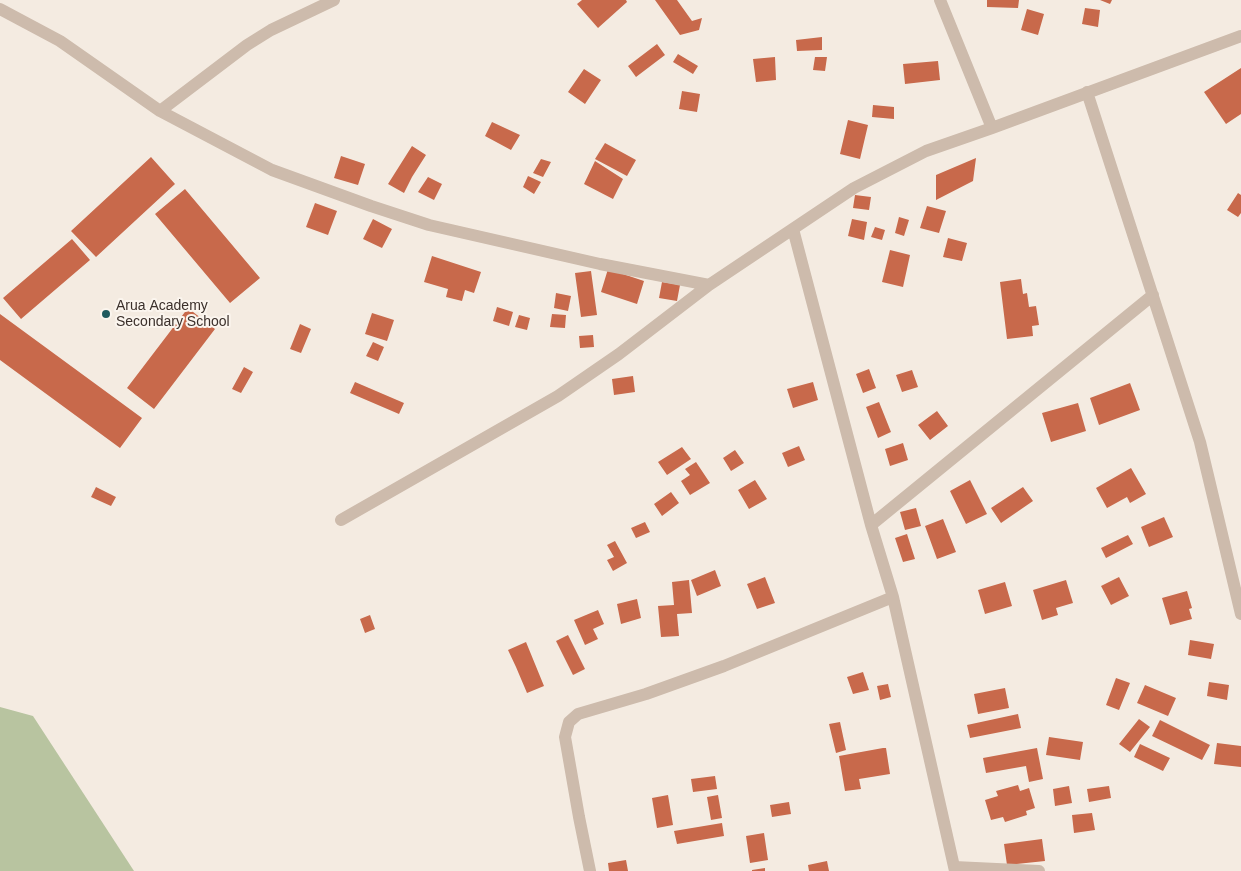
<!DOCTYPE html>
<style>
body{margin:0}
canvas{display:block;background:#f4ebe1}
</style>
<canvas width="1241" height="871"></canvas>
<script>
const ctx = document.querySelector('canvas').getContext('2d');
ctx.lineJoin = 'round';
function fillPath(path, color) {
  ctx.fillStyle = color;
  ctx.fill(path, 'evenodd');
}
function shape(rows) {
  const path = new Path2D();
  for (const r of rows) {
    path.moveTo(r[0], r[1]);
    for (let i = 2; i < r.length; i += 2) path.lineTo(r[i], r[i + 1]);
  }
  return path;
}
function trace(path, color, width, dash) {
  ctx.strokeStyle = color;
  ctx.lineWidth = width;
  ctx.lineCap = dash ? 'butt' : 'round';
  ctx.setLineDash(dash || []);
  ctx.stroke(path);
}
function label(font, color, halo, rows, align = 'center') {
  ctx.font = font + ' Arial,sans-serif';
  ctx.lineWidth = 4;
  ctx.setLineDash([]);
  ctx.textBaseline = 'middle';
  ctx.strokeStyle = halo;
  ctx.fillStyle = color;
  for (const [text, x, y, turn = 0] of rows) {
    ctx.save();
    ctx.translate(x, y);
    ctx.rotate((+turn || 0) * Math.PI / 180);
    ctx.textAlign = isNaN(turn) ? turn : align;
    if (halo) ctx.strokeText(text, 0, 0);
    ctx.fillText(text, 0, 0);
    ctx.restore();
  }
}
const green = shape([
 [0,707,33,716,134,871,0,871]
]);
const building = shape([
 [582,0,626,0,627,2,598,28,577,4],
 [655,0,677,0,692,21,702,18,699,30,680,35],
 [987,0,1019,0,1018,8,987,7],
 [1100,0,1112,0,1110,4],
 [1085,8,1100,10,1098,27,1082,24],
 [1027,9,1044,14,1038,35,1021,30],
 [822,37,822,50,797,51,796,40],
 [657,44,665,55,636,77,628,66],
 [678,54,698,66,693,74,673,62],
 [775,57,776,80,756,82,753,59],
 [815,57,827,57,825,71,813,70],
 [938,61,940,80,905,84,903,64],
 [1241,68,1241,114,1226,124,1204,92],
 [584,69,601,80,585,104,568,92],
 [682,91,700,94,697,112,679,109],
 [873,105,894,107,894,119,872,117],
 [848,120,868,125,860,159,840,154],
 [492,122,520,135,511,150,485,136],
 [605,143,636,160,627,176,595,159],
 [412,146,426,155,412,177,404,193,388,184],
 [341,156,365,164,358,185,334,178],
 [151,157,175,184,96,257,71,231],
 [976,158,973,181,936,200,936,175],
 [541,159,551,162,543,177,533,173],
 [595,161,623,179,613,199,584,184],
 [528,176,541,182,534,194,523,187],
 [428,177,442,184,434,200,418,192],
 [185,189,260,278,230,303,155,214],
 [1238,193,1241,195,1241,213,1238,217,1227,210],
 [855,195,871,197,869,210,853,208],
 [315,203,337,211,328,235,306,227],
 [927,206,946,211,939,233,920,228],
 [899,217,909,220,904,236,895,233],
 [373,219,392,229,382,248,363,239],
 [852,219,867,222,864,240,848,236],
 [875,227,885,230,882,240,871,237],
 [948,238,967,243,962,261,943,257],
 [72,239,90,260,21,319,3,298],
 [890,250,910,255,903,287,882,282],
 [432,256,481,272,474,293,465,290,462,301,446,297,448,289,424,282],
 [608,269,644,281,637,304,601,292],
 [591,271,597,315,581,317,575,273],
 [1021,279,1023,294,1027,293,1029,307,1036,306,1039,325,1032,326,1033,336,1007,339,1000,282],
 [662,282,680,285,677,301,659,298],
 [556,293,571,296,568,311,554,308],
 [497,307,513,312,509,326,493,321],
 [188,308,215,329,154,409,127,388],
 [372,313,394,320,387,341,365,334],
 [0,314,142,418,120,448,0,360],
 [552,314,566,315,565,328,550,327],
 [519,315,530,318,527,330,515,327],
 [300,324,311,329,301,353,290,349],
 [593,335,594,347,580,348,579,336],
 [373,342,384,347,378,361,366,356],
 [244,367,253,372,241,393,232,389],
 [869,369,876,388,863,393,856,374],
 [912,370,918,387,902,392,896,375],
 [633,376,635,392,614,395,612,379],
 [355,382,404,403,399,414,350,393],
 [813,382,818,400,793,408,787,389],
 [1130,383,1140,410,1099,425,1090,398],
 [879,402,891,432,878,438,866,407],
 [1078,403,1086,431,1051,442,1042,413],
 [937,411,948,426,930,440,918,425],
 [903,443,908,460,890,466,885,449],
 [799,446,805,460,788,467,782,453],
 [682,447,691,459,667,475,658,462],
 [735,450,744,463,731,471,723,458],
 [696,462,710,483,690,495,681,481,690,475,685,469],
 [1131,468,1146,494,1130,503,1127,497,1107,508,1096,488],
 [755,480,767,499,749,509,738,490],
 [970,480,987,514,966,524,950,491],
 [96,487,116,497,111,506,91,497],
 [1023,487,1033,501,1001,523,991,508],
 [671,492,679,503,662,516,654,504],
 [916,508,921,526,905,530,900,512],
 [1164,517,1173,537,1149,547,1141,527],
 [943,519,956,552,937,559,925,526],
 [645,522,650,532,636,538,631,528],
 [907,534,915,559,903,562,895,538],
 [1128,535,1133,544,1106,558,1101,548],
 [615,541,627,563,613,571,607,560,614,557,607,545],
 [715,570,721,586,697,596,691,580],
 [765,577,775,603,757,609,747,584],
 [1119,577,1129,596,1111,605,1101,586],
 [689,580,692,613,677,614,679,636,661,637,658,606,674,605,672,582],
 [1066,580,1073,603,1056,608,1058,615,1042,620,1033,590],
 [1005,582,1012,606,985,614,978,590],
 [1187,591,1192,608,1189,609,1192,619,1170,625,1162,598],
 [637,599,641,618,621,624,617,604],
 [598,610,604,624,593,629,598,639,585,645,574,620],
 [370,615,375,629,365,633,360,619],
 [568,635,585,669,573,675,556,641],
 [1190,640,1214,644,1211,659,1188,655],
 [526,642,544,686,527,693,516,667,508,650],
 [863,672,869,690,853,694,847,677],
 [1116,678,1130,683,1119,710,1106,705],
 [1209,682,1229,685,1227,700,1207,696],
 [888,684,891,697,880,700,877,686],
 [1145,685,1176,698,1168,716,1137,703],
 [1005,688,1009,708,978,714,974,694],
 [1018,714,1021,728,970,738,967,725],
 [1139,719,1150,727,1130,752,1119,744],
 [1160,720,1210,745,1202,760,1152,736],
 [840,722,846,750,836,753,829,724],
 [1049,737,1083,742,1080,760,1046,755],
 [1217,743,1241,746,1241,767,1214,764],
 [1140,744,1170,758,1163,771,1134,757],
 [883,748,886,748,890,774,859,779,861,789,845,791,839,756],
 [1037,748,1043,779,1029,782,1026,766,986,773,983,758],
 [715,776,717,789,693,792,691,779],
 [1018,785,1020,791,1029,788,1035,808,1026,811,1027,815,1005,822,1003,817,991,820,985,800,998,796,996,791],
 [1069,786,1072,803,1055,806,1053,789],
 [1109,786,1111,798,1089,802,1087,789],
 [668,795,673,825,657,828,652,798],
 [718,795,722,818,711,820,707,797],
 [789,802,791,814,772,817,770,805],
 [1092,813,1095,830,1074,833,1072,815],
 [722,823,724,836,677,844,674,831],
 [764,833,768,860,750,863,746,836],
 [1042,839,1045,861,1007,865,1004,844],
 [626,860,628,871,609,871,608,863],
 [827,861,829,871,809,871,808,865],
 [765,868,765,871,752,871,752,870]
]);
const minor = shape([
 [940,0,992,128],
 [0,9,60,41,160,111,272,170,371,206,429,225,600,264,709,285],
 [1087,92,1200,442,1241,614],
 [160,111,247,45,271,30,334,0],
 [793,229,871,525,893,597,955,871],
 [341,520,558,396,619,354,709,285,854,188,926,151,992,128,1241,36],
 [871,525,1153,295],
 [954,867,1039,871],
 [590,871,579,817,565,737,569,722,578,714,646,694,724,666,893,597]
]);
const markers = [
 [106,314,5,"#1f5a5e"]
];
const poiNames = [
 ["Arua Academy",116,306],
 ["Secondary School",116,322]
];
fillPath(green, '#b8c4a0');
fillPath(building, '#c8694b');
trace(minor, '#cdbbac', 12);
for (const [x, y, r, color] of markers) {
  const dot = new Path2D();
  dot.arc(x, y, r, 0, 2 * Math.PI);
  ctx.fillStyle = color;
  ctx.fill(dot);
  trace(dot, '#fbf5ee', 2);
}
label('14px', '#3b302b', '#fbf5ee', poiNames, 'left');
</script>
